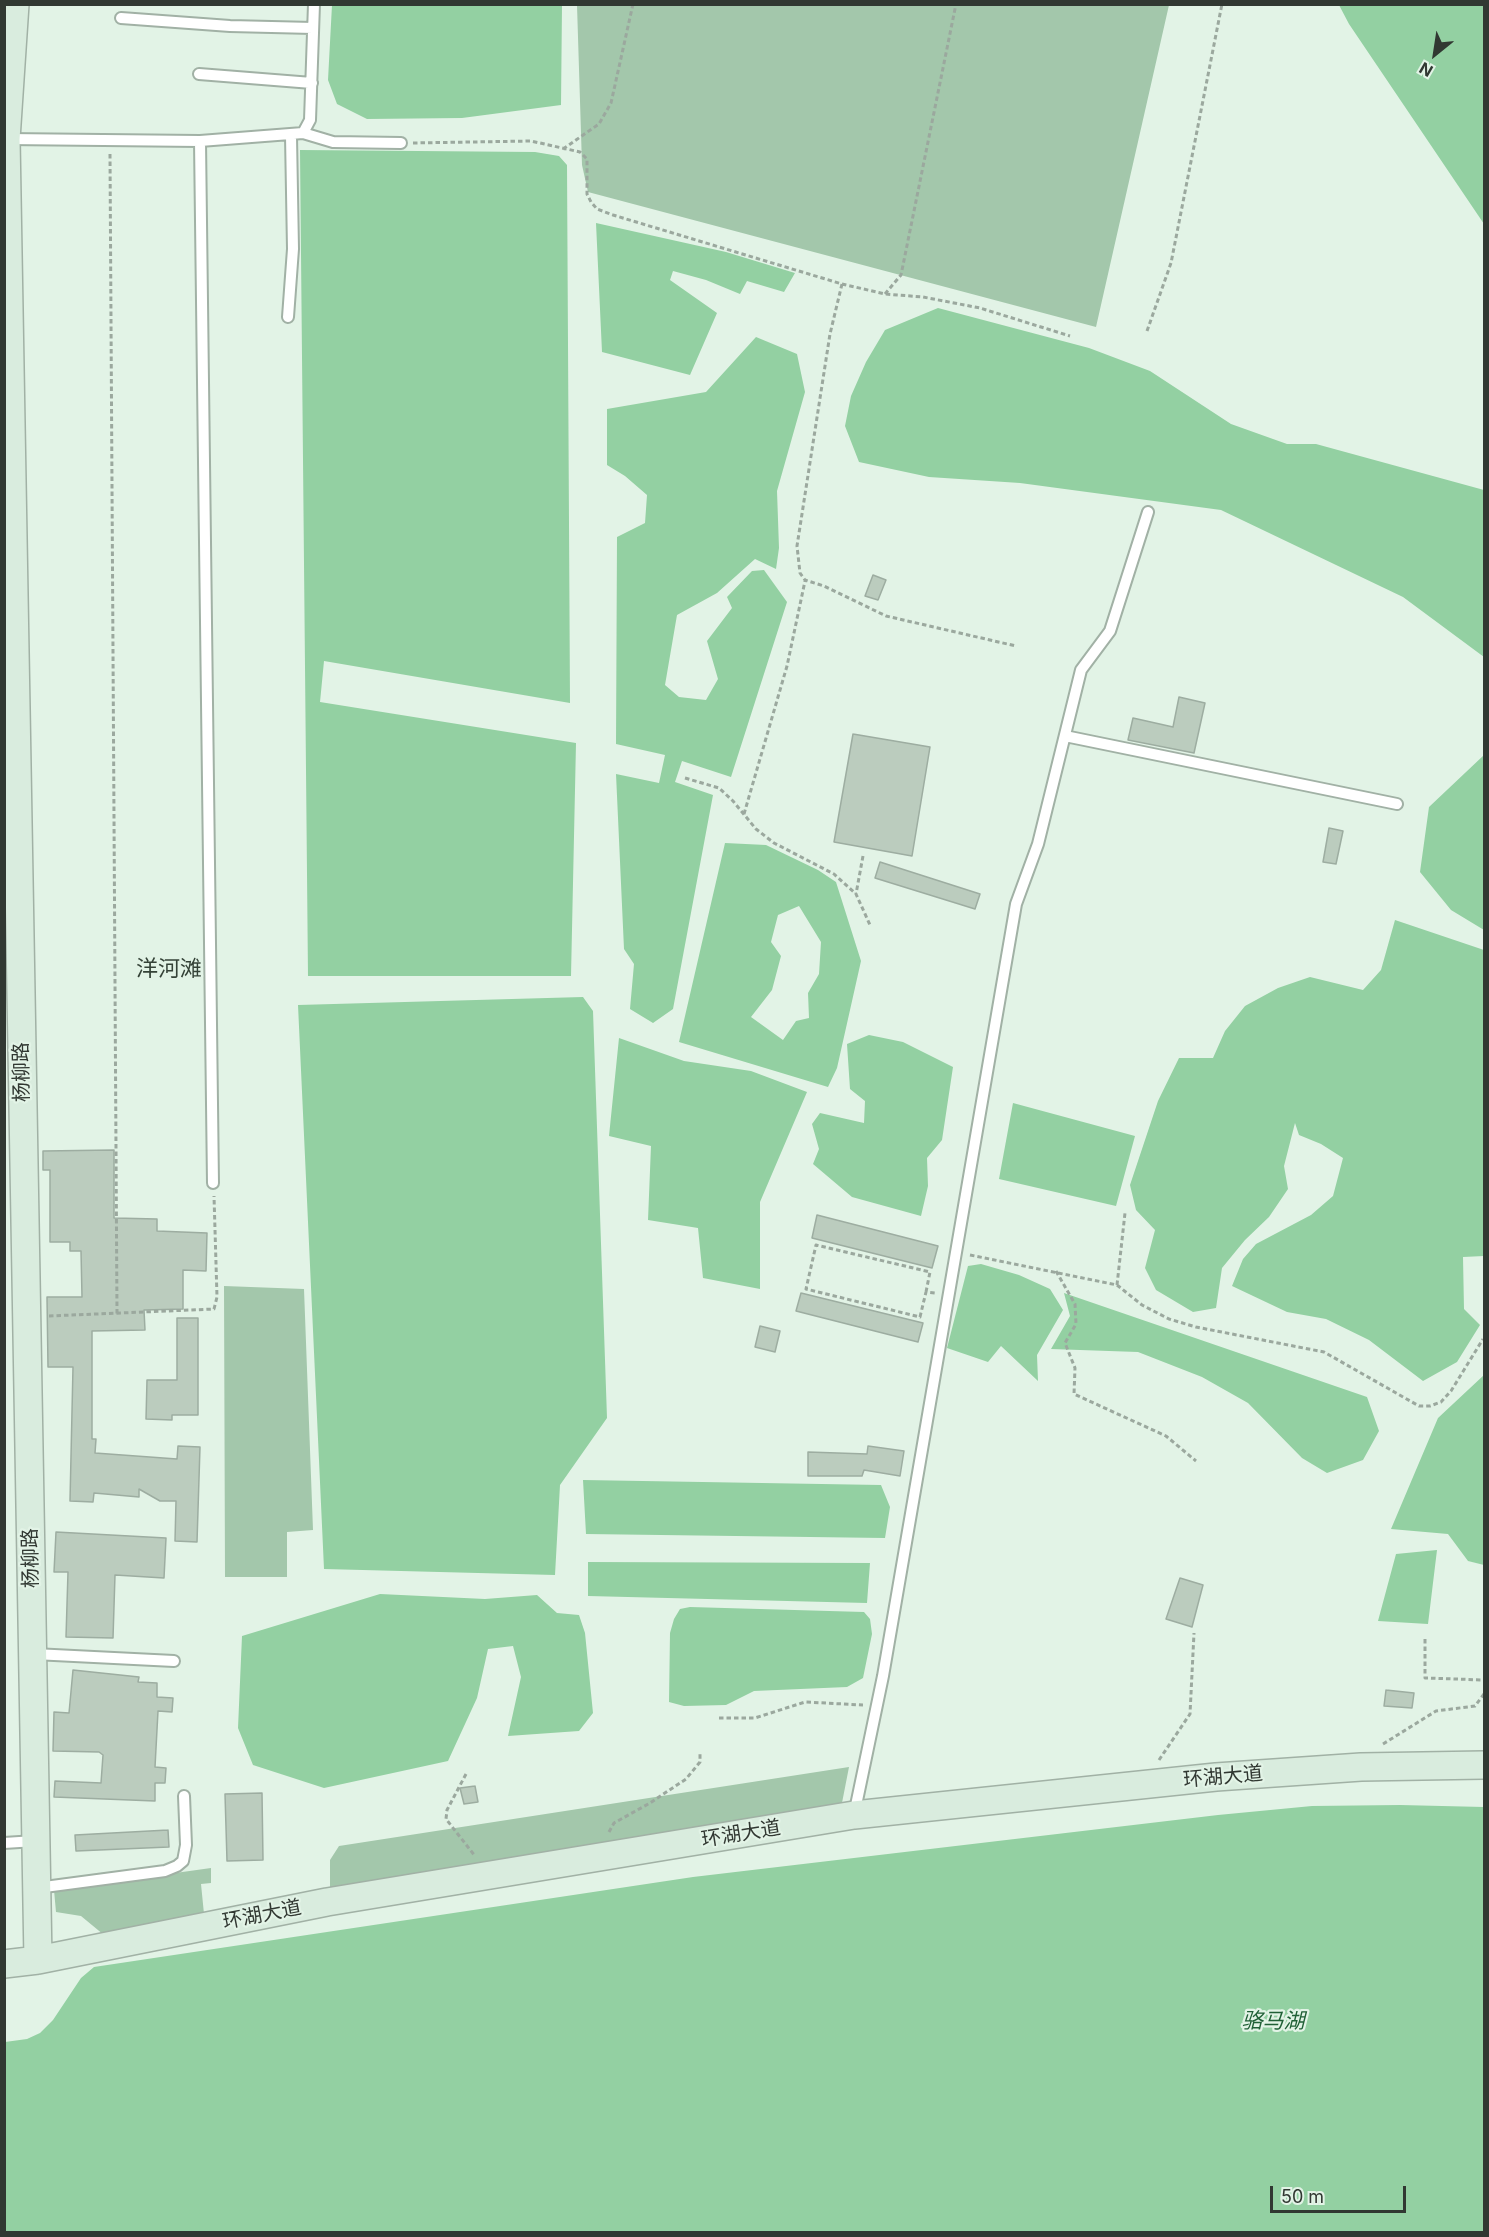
<!DOCTYPE html>
<meta charset="utf-8">
<style>
body{margin:0}
#map{position:relative;width:1489px;height:2237px;overflow:hidden;background:#e2f3e6;font-family:Inter,sans-serif}
canvas{display:block}
.frame{position:absolute;inset:0;border:6px solid #313832;pointer-events:none}
.north{position:absolute;left:1405px;top:24px;width:60px;height:60px;-webkit-text-stroke:4px #e2f3e6;paint-order:stroke;rotate:210deg;font-size:16px;font-weight:700;line-height:24px;text-align:center;color:#313832}
.north::after{content:'';display:block;margin:auto;width:21px;height:27px;background:#313832;clip-path:polygon(50% 0,100% 100%,50% 72%,0 100%)}
.scale{position:absolute;left:1270px;top:2186px;width:136px;height:27px;box-sizing:border-box;border:3px solid #313832;border-top:0;padding-left:8px;font-size:18px;line-height:21px;white-space:nowrap;color:#313832;-webkit-text-stroke:4px #e2f3e6;paint-order:stroke}
</style>
<div id="map">
<canvas width="1489" height="2237"></canvas>
<div class="frame"></div>
<div class="north">N</div>
<div class="scale">50 m</div>
</div>
<script>
const ctx = document.querySelector('canvas').getContext('2d');
ctx.lineJoin = 'round';
function fillPath(path, color) {
  ctx.fillStyle = color;
  ctx.fill(path, 'evenodd');
}
function shape(rows) {
  const path = new Path2D();
  for (const r of rows) {
    path.moveTo(r[0], r[1]);
    for (let i = 2; i < r.length; i += 2) path.lineTo(r[i], r[i + 1]);
  }
  return path;
}
function trace(path, color, width, dash) {
  ctx.strokeStyle = color;
  ctx.lineWidth = width;
  ctx.lineCap = dash ? 'butt' : 'round';
  ctx.setLineDash(dash || []);
  ctx.stroke(path);
}
function label(font, color, halo, rows, align = 'center') {
  ctx.font = font + ' Inter,"Noto Sans SC",sans-serif';
  ctx.lineWidth = 4.5;
  ctx.setLineDash([]);
  ctx.textBaseline = 'middle';
  ctx.strokeStyle = halo;
  ctx.fillStyle = color;
  for (const [text, x, y, turn = 0] of rows) {
    ctx.save();
    ctx.translate(x, y);
    ctx.rotate((+turn || 0) * Math.PI / 180);
    ctx.textAlign = isNaN(turn) ? turn : align;
    if (halo) ctx.strokeText(text, 0, 0);
    ctx.fillText(text, 0, 0);
    ctx.restore();
  }
}
const green = shape([
 [577,5,1169,5,1096,327,588,192,582,165],
 [224,1286,304,1289,313,1530,287,1532,287,1577,225,1577],
 [849,1767,841,1808,330,1892,330,1860,339,1846],
 [211,1868,211,1883,201,1884,204,1914,104,1935,81,1916,56,1912,54,1890]
]);
const water = shape([
 [332,5,562,5,561,105,462,118,367,119,337,104,328,80],
 [1339,5,1484,5,1484,224,1349,24],
 [300,150,535,152,559,156,567,165,570,703,324,661,320,702,576,743,571,976,308,976],
 [596,223,726,252,795,273,784,292,747,281,740,294,706,280,673,271,670,280,717,313,690,375,602,352],
 [938,308,1089,348,1150,371,1231,424,1287,444,1316,444,1484,490,1484,657,1403,597,1221,510,1020,483,929,477,859,462,845,426,851,396,866,362,885,330],
 [756,337,797,354,805,392,777,491,779,548,776,569,755,559,717,593,677,615,665,685,679,697,706,700,718,679,707,641,732,608,727,597,752,571,764,570,787,602,731,777,682,761,675,782,713,795,673,1009,653,1023,630,1009,634,964,624,949,616,774,659,783,665,755,616,744,617,537,645,523,647,495,625,476,607,465,607,409,706,392],
 [1484,755,1484,930,1451,910,1420,872,1429,807],
 [725,843,766,845,818,870,836,882,861,961,837,1068,828,1087,679,1042],
 [799,906,821,942,819,974,808,993,809,1018,796,1021,783,1040,751,1017,772,990,781,956,771,942,778,915],
 [1395,920,1484,950,1484,1256,1463,1257,1464,1309,1480,1325,1457,1362,1423,1381,1369,1340,1326,1319,1287,1312,1232,1286,1243,1259,1256,1244,1311,1215,1333,1196,1343,1158,1321,1144,1299,1135,1295,1123,1284,1166,1288,1189,1269,1217,1245,1240,1222,1268,1216,1308,1193,1312,1156,1290,1145,1268,1155,1230,1136,1210,1130,1185,1158,1101,1179,1058,1213,1058,1225,1031,1245,1006,1278,988,1310,977,1363,990,1381,970],
 [583,997,593,1011,607,1418,560,1485,555,1575,324,1569,298,1005],
 [869,1035,903,1042,953,1067,942,1140,927,1158,928,1186,921,1216,852,1197,813,1164,819,1149,812,1124,820,1113,864,1123,865,1101,850,1089,847,1044],
 [619,1038,684,1061,751,1071,807,1092,760,1202,760,1289,703,1278,698,1228,648,1220,651,1146,609,1136],
 [1013,1103,1135,1136,1116,1206,999,1179],
 [981,1264,1019,1275,1050,1289,1063,1310,1037,1355,1038,1381,1001,1346,988,1362,947,1348,968,1266],
 [1064,1293,1367,1397,1379,1431,1363,1460,1327,1473,1302,1458,1248,1403,1202,1377,1138,1352,1051,1349,1070,1316],
 [1484,1375,1484,1565,1468,1561,1448,1534,1391,1529,1438,1418],
 [583,1480,881,1485,890,1507,885,1538,586,1534],
 [1437,1550,1428,1624,1378,1621,1396,1554],
 [588,1562,870,1563,867,1603,588,1596],
 [380,1594,485,1599,537,1595,557,1613,579,1615,585,1633,593,1713,579,1731,508,1736,521,1677,513,1646,488,1649,477,1698,448,1761,324,1788,253,1765,238,1728,242,1636],
 [690,1607,864,1612,870,1619,872,1634,863,1678,847,1687,754,1691,726,1705,684,1706,669,1702,670,1633,674,1619,680,1609],
 [1400,1805,1484,1807,1484,2232,5,2232,5,2042,27,2039,40,2033,53,2020,81,1978,94,1967,693,1877,1218,1815,1312,1806]
]);
const building = shape([
 [873,575,886,580,878,600,865,596,873,575],
 [1179,697,1205,703,1194,753,1128,740,1133,718,1173,727,1179,697],
 [853,734,930,747,912,856,834,842,853,734],
 [1329,828,1343,831,1336,864,1323,862,1329,828],
 [880,862,980,894,975,909,875,878,880,862],
 [114,1150,114,1218,157,1219,157,1231,207,1233,206,1271,183,1270,183,1309,144,1310,145,1330,92,1331,92,1439,96,1439,95,1453,177,1459,178,1446,200,1447,197,1542,175,1541,176,1501,160,1501,139,1489,139,1497,94,1493,93,1502,70,1501,73,1367,48,1367,47,1297,82,1297,81,1251,70,1251,70,1242,50,1242,50,1170,43,1170,43,1151,114,1150],
 [817,1215,938,1246,932,1268,812,1238,817,1215],
 [801,1293,923,1323,918,1342,796,1311,801,1293],
 [177,1318,198,1318,198,1415,172,1415,172,1420,146,1419,147,1380,177,1380,177,1318],
 [760,1326,780,1331,775,1352,755,1347,760,1326],
 [868,1446,904,1451,900,1476,864,1470,862,1476,808,1476,808,1452,867,1454,868,1446],
 [56,1532,166,1538,164,1578,115,1575,113,1638,66,1637,68,1572,54,1572,56,1532],
 [1180,1578,1203,1585,1192,1627,1166,1619,1180,1578],
 [73,1670,139,1677,138,1682,157,1683,157,1697,173,1698,172,1712,158,1711,155,1767,166,1768,165,1783,155,1783,155,1801,54,1797,55,1781,101,1783,103,1755,99,1752,53,1751,54,1712,69,1713,73,1670],
 [1386,1690,1414,1693,1412,1708,1384,1706,1386,1690],
 [475,1786,478,1802,464,1804,460,1788,475,1786],
 [262,1793,263,1860,227,1861,225,1794,262,1793],
 [168,1830,169,1847,76,1851,75,1835,168,1830]
]);
const path = shape([
 [413,143,531,141,580,152,587,159,587,194,591,202,597,209,613,215,842,284,885,294,923,297,980,308,1070,336],
 [563,149,599,124,611,103,633,4],
 [110,154,117,1314],
 [842,284,830,334,797,546,800,573,805,580,824,586,886,616,1016,646],
 [885,294,901,275,956,4],
 [1147,331,1171,263,1222,4],
 [685,778,719,788,733,801,756,829,774,843,834,874,856,894],
 [744,814,787,666,805,581],
 [863,856,856,894,870,925],
 [970,1255,1117,1285,1142,1305,1169,1319,1196,1327,1324,1352,1419,1406,1430,1406,1441,1402,1451,1391,1483,1339],
 [1056,1271,1075,1304,1076,1324,1065,1343,1075,1368,1074,1394,1166,1436,1196,1461],
 [1117,1285,1125,1213],
 [926,1292,930,1272,816,1245,806,1289,920,1317,926,1292,935,1293],
 [49,1316,214,1309,217,1297,214,1196],
 [1425,1639,1425,1678,1484,1680],
 [719,1718,755,1718,805,1702,863,1705],
 [1383,1744,1436,1711,1475,1706,1484,1694],
 [1159,1760,1190,1714,1194,1633],
 [466,1774,447,1810,446,1819,475,1856],
 [609,1832,614,1823,650,1803,686,1779,700,1762,700,1752]
]);
const lane = shape([
 [121,18,230,26,313,28],
 [199,74,312,83],
 [303,133,333,142,401,143],
 [6,139,200,141,303,133,310,120,314,4],
 [200,141,213,1183],
 [288,317,293,249,291,136],
 [1065,736,1397,804],
 [34,1654,174,1661],
 [854,1815,883,1676,1016,904,1038,844,1081,670,1110,631,1148,512],
 [4,1843,35,1841],
 [37,1888,165,1871,177,1866,183,1861,186,1845,184,1796]
]);
const secondary = shape([
 [15,4,6,139,38,1960],
 [4,1964,38,1960,327,1902,854,1815,1216,1777,1361,1767,1484,1765]
]);
const streetNames = [
 ["杨柳路",22,1072,-91],
 ["杨柳路",31,1558,-91],
 ["环湖大道",1223,1777,-5],
 ["环湖大道",741,1834,-9],
 ["环湖大道",262,1915,-11]
];
const waterNames = [
 ["骆马湖",1273,2022]
];
const quarterNames = [
 ["洋河滩",169,969]
];
fillPath(green, '#a3c7ab');
fillPath(water, '#93d0a2');
fillPath(building, '#bbccbe');
trace(building, '#9dada1', 1.5);
trace(lane, '#a1b1a5', 14);
trace(secondary, '#a1b1a5', 30);
trace(path, '#9ba89e', 3, [4.5, 3]);
trace(lane, '#fff', 10);
trace(secondary, '#d9ecde', 27);
label('20px', '#313832', '#e2f3e6', streetNames);
label('italic 21px', '#206036', '#e2f3e6', waterNames);
label('22px', '#344237', '#e2f3e6', quarterNames);
</script>
